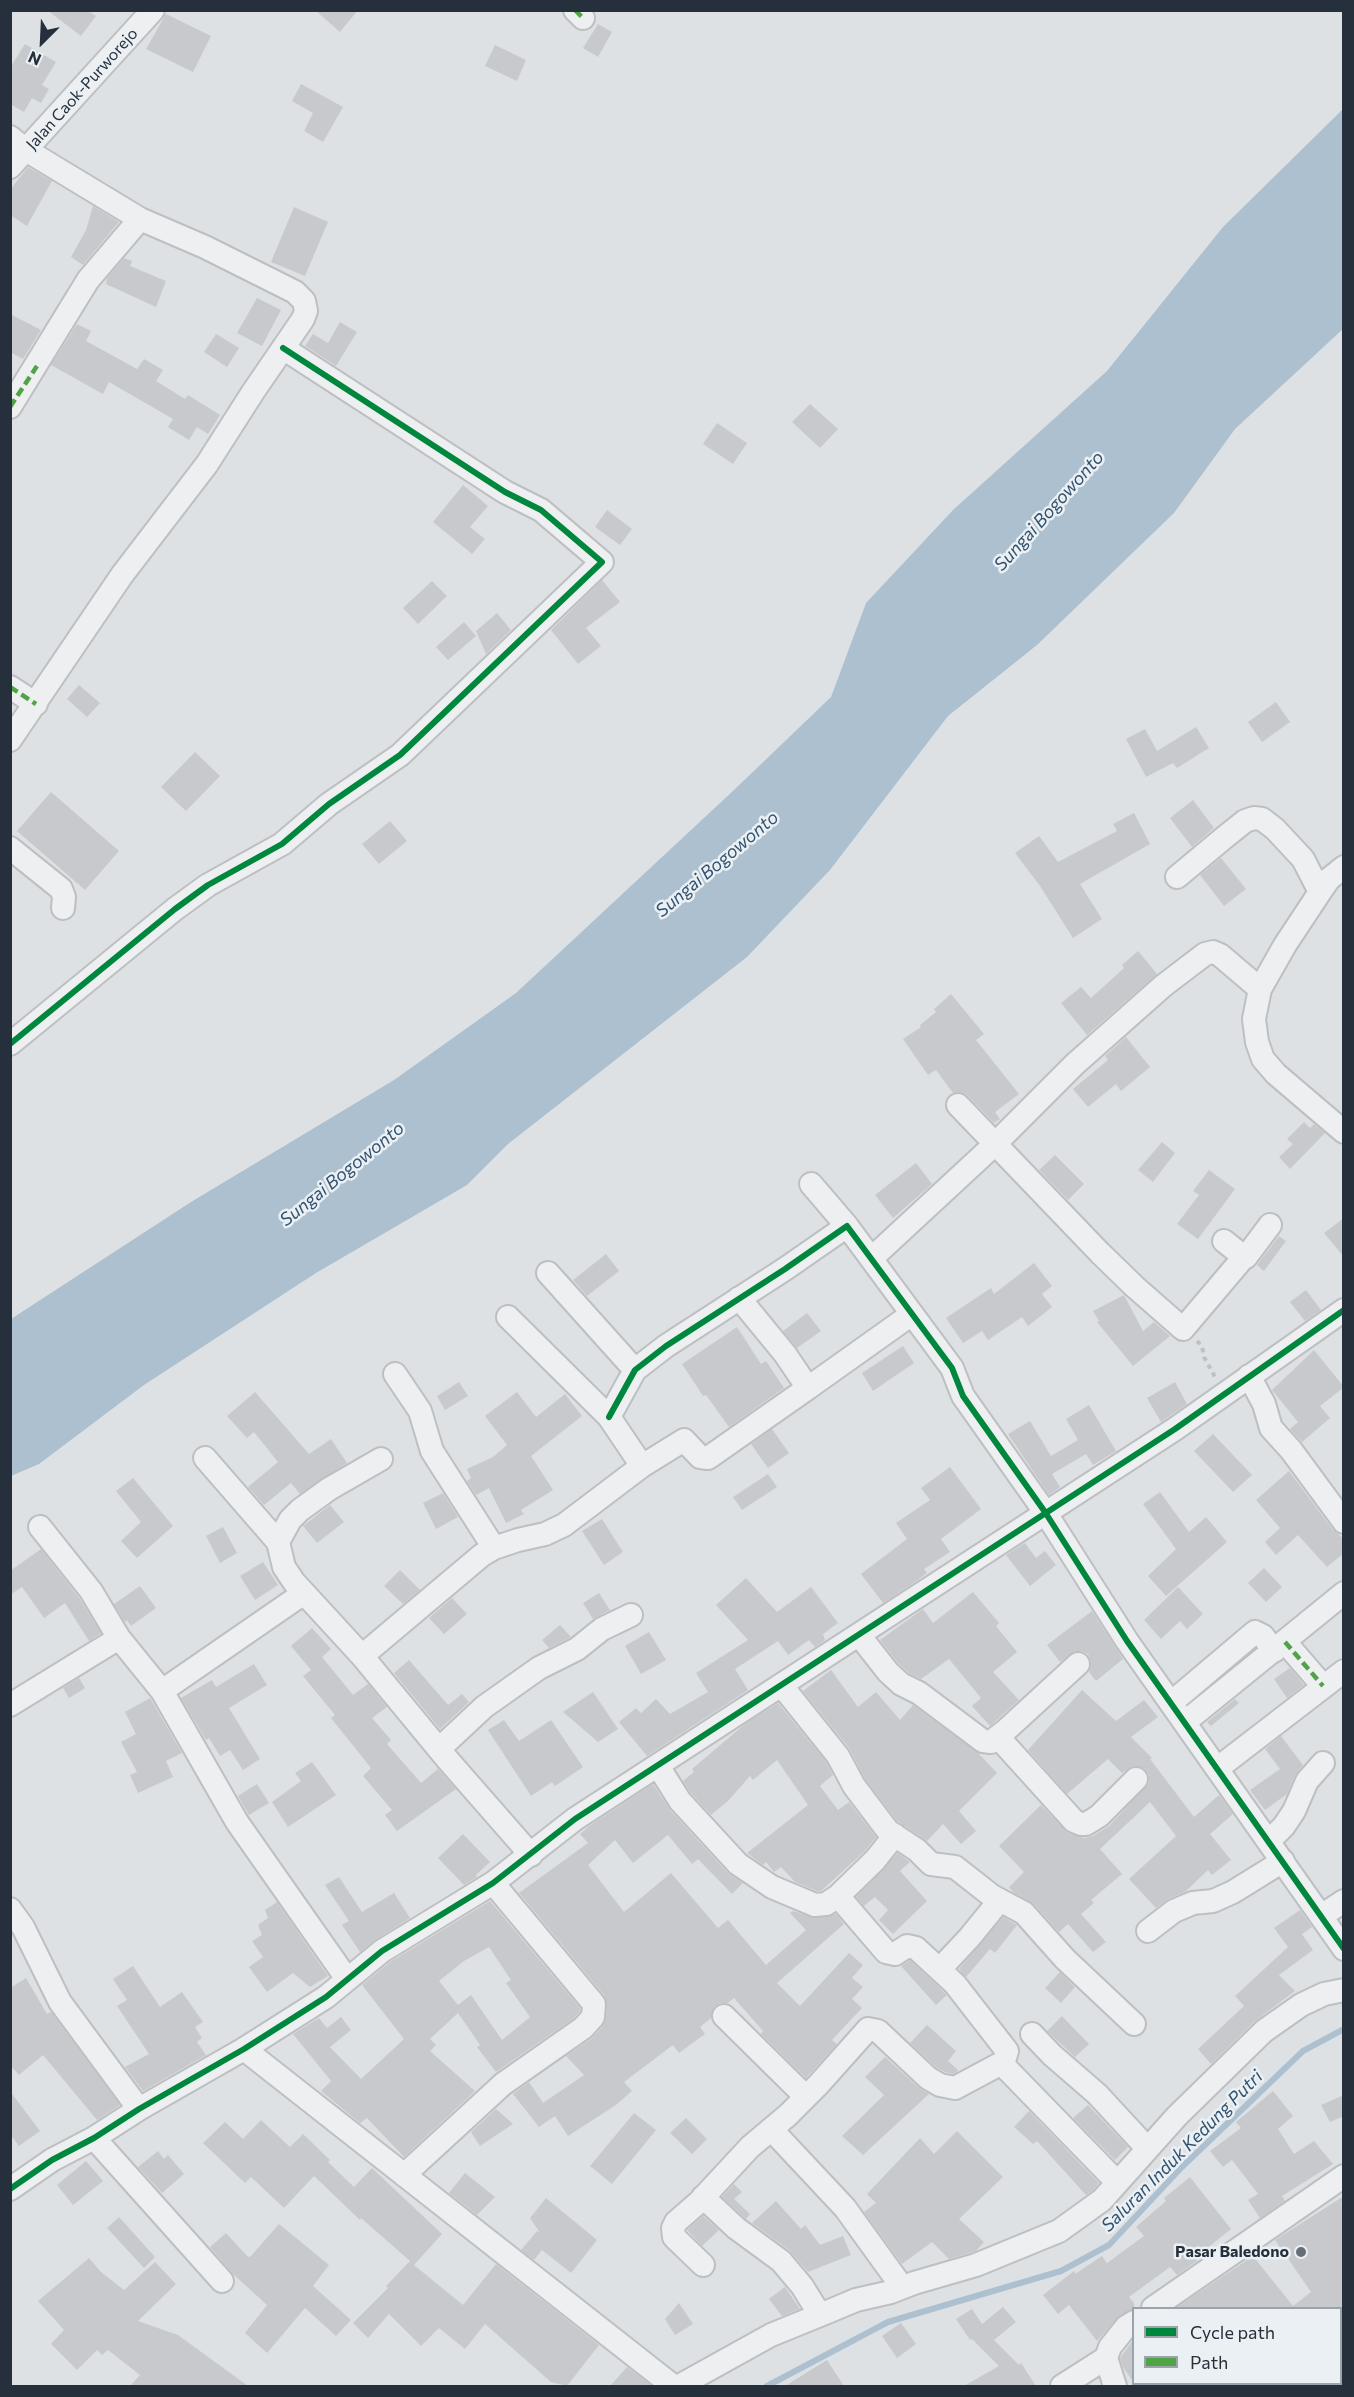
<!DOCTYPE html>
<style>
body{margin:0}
#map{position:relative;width:1354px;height:2397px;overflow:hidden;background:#dee1e4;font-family:Commissioner,sans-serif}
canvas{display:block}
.frame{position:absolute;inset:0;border:12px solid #26303c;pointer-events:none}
.legend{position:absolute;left:1132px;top:2307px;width:210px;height:78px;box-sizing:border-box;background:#ebf0f4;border:2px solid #9ca3aa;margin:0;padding:8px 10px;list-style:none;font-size:18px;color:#26303c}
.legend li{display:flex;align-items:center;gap:12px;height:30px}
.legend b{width:30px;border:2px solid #9ca3aa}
.north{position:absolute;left:12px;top:12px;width:60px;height:60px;-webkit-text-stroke:4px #ebf0f4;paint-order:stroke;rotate:204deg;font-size:16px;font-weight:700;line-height:24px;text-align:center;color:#26303c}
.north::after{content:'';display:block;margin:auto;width:21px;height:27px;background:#26303c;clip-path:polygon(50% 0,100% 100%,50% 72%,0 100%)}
</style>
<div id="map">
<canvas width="1354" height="2397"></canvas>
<div class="frame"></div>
<ul class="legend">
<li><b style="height:8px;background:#00873e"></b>Cycle path</li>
<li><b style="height:8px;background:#50a445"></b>Path</li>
</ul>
<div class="north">N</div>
</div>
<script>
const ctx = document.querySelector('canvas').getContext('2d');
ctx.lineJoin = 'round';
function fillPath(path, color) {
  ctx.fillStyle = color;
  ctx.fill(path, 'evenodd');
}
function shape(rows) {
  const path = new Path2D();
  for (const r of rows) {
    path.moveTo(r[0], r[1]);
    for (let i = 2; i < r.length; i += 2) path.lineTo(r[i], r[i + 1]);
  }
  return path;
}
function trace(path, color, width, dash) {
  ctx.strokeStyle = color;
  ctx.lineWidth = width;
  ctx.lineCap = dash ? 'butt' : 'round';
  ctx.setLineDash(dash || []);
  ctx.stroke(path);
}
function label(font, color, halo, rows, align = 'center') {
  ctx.font = font + ' Commissioner,sans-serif';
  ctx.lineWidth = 5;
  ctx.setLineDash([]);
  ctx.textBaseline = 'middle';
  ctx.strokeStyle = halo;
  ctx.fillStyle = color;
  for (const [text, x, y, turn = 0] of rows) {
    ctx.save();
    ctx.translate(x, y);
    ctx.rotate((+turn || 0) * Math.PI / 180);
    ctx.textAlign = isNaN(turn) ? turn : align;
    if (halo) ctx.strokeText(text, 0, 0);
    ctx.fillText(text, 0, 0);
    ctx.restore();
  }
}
const water = shape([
 [1343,109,1343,329,1235,429,1174,513,1037,645,948,716,830,870,747,957,508,1144,467,1185,316,1273,144,1385,39,1464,11,1476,11,1319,191,1202,394,1080,516,993,734,790,831,697,866,603,953,510,1107,371,1223,227]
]);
const stream = shape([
 [767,2386,888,2322,1061,2271,1109,2245,1182,2167,1303,2051,1344,2029]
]);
const building = shape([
 [47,10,87,10,96,16,81,36],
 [315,10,358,10,340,32],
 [166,14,211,36,193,72,146,49],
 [598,24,612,32,598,57,583,48],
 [25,44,56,62,42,85,49,89,41,103,32,98,24,112,10,104,10,68],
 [495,45,526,60,517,81,485,66],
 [301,84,343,107,323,142,304,131,313,113,292,101],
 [28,167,52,181,27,226,10,215,10,190],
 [93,206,119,222,83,265,71,257,86,230],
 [294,207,328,222,305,276,271,262],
 [124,258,132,261,130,266,166,281,156,307,106,284,107,278],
 [257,298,281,310,262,346,237,333],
 [10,314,41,330,23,359,10,352],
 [340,322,357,332,336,366,305,346,313,334,328,343],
 [77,324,91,331,86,341,137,369,144,359,163,370,156,381,185,399,188,395,220,415,208,434,197,427,189,440,168,427,173,419,109,382,103,394,51,365],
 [216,334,239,348,227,367,204,352],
 [810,404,838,429,820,448,792,422],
 [717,423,747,443,733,464,703,444],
 [463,485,488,506,470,527,485,539,472,554,433,522],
 [607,510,632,529,620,545,595,527],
 [602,580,620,602,586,628,601,646,578,664,551,630],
 [432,581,447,596,418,624,403,608],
 [497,613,511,630,486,654,476,631],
 [464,622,476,636,448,660,436,647],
 [79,685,100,703,87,717,67,699],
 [1276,702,1290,722,1262,742,1248,722],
 [1196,727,1209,748,1177,768,1173,763,1146,777,1126,739,1145,729,1157,751],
 [195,752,220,776,186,811,161,787],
 [51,792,119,851,85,890,17,831],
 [1193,800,1214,828,1192,847,1170,818],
 [1134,813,1150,844,1080,884,1102,919,1073,938,1040,886,1015,853,1039,836,1058,862,1117,831,1113,824],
 [390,821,407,841,379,864,362,844],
 [1221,858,1246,889,1224,906,1200,875],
 [1138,951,1157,974,1087,1035,1061,1003,1081,987,1091,998,1124,968,1122,965],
 [951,994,984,1034,976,1040,1019,1094,995,1112,1000,1119,994,1123,967,1095,961,1092,953,1093,936,1070,928,1075,903,1039,921,1027,920,1025,936,1012,934,1009],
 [1126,1037,1150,1067,1121,1091,1116,1084,1088,1107,1073,1089,1108,1060,1105,1056],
 [1304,1122,1310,1128,1314,1124,1325,1133,1290,1169,1279,1157,1293,1144,1287,1139],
 [1162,1142,1175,1153,1153,1182,1138,1170],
 [1055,1155,1084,1184,1068,1200,1039,1170],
 [916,1163,932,1184,893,1218,875,1195],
 [1209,1170,1235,1189,1198,1239,1177,1224,1199,1195,1193,1191],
 [1344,1218,1344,1257,1324,1233],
 [1279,1236,1286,1241,1264,1271,1257,1265],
 [606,1254,619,1271,587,1296,573,1280],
 [1034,1263,1052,1286,1042,1294,1052,1307,1028,1326,1022,1317,988,1340,982,1331,963,1343,946,1318,991,1288,994,1294],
 [1306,1290,1321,1310,1305,1321,1290,1302],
 [1124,1295,1143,1331,1154,1322,1170,1336,1133,1366,1097,1322,1099,1321,1093,1311],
 [807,1313,821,1331,797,1348,783,1331],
 [737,1327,761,1364,766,1361,784,1388,729,1427,706,1395,703,1396,682,1364],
 [903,1346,914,1363,873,1391,862,1373],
 [1314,1350,1344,1387,1320,1406,1330,1418,1302,1442,1290,1429,1298,1422,1272,1390],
 [459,1382,468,1396,445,1410,437,1396],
 [1175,1382,1187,1404,1161,1422,1147,1398],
 [255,1392,309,1454,331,1439,347,1463,300,1494,291,1483,264,1505,248,1487,278,1462,254,1432,247,1438,227,1416],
 [517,1392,536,1417,565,1394,582,1416,531,1456,553,1490,521,1510,524,1514,506,1523,489,1488,476,1495,467,1481,471,1478,467,1469,493,1457,507,1445,485,1416],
 [1089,1405,1116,1451,1093,1465,1086,1454,1052,1474,1060,1487,1049,1495,1008,1434,1030,1421,1051,1456,1078,1440,1066,1419],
 [772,1429,789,1453,768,1468,751,1444],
 [1213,1434,1252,1475,1233,1492,1194,1451],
 [950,1467,981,1509,941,1539,950,1552,924,1569,927,1573,912,1584,883,1603,861,1574,907,1539,896,1523,930,1500,921,1488],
 [1289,1471,1333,1530,1344,1539,1344,1553,1327,1567,1298,1535,1276,1555,1265,1542,1280,1528,1256,1500],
 [768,1474,777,1487,742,1510,733,1497],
 [133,1478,173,1526,137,1558,121,1541,141,1522,116,1491],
 [1160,1492,1189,1532,1206,1517,1227,1542,1166,1596,1148,1576,1176,1549,1143,1504],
 [443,1493,458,1517,436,1529,423,1503],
 [330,1505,344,1522,317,1543,303,1526],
 [602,1519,623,1552,604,1565,582,1531],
 [223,1527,237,1553,220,1563,206,1536],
 [1025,1543,1036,1558,1045,1551,1056,1565,1030,1586,1006,1555],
 [41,1549,80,1599,101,1633,89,1641,65,1603,44,1618,22,1587,10,1595,10,1571],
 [263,1562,278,1585,255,1600,240,1576],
 [1264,1568,1282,1587,1266,1602,1248,1583],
 [400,1570,420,1590,403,1604,384,1586],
 [746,1578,777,1612,811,1587,838,1623,823,1634,825,1640,815,1647,809,1640,788,1655,778,1641,735,1669,748,1690,647,1756,619,1722,636,1708,641,1713,656,1699,670,1714,708,1692,696,1673,748,1640,716,1605],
 [140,1586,156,1608,131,1626,127,1620,125,1622,114,1604],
 [1178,1587,1203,1614,1187,1629,1180,1621,1161,1639,1144,1620],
 [973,1592,999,1623,996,1626,1017,1652,993,1672,1019,1700,990,1726,972,1706,981,1698,949,1659,921,1679,909,1673,898,1663,880,1640,923,1609,933,1623],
 [599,1593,610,1610,593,1619,583,1603],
 [452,1598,467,1614,444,1634,429,1618],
 [1092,1611,1123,1659,1096,1681,1089,1672,1091,1662,1088,1654,1081,1651,1075,1651,1060,1662,1047,1645],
 [560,1625,571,1637,549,1648,542,1640],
 [312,1628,331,1649,322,1657,353,1695,368,1684,387,1707,372,1718,391,1740,387,1744,421,1783,438,1769,456,1789,397,1831,385,1815,392,1810,363,1776,371,1768,331,1718,335,1715,303,1676,311,1670,291,1646],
 [649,1632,666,1660,641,1674,625,1646],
 [409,1660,448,1705,462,1694,469,1702,440,1729,394,1673],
 [254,1664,267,1685,229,1708,260,1759,243,1770,230,1750,220,1756,209,1738,206,1740,181,1698,212,1680,216,1687],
 [1290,1668,1304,1685,1287,1698,1274,1679],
 [831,1670,858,1707,876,1692,900,1720,913,1705,978,1753,997,1773,959,1811,976,1831,961,1844,943,1824,927,1841,897,1821,865,1779,849,1748,803,1691],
 [79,1678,85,1688,69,1698,63,1688],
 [1082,1690,1116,1721,1144,1700,1158,1717,1131,1737,1152,1758,1150,1759,1194,1817,1219,1795,1233,1814,1210,1834,1231,1860,1212,1875,1208,1870,1185,1892,1168,1899,1156,1908,1129,1879,1176,1836,1150,1802,1100,1849,1122,1874,1091,1900,1094,1903,1081,1914,1106,1942,1093,1952,1068,1924,1059,1932,1034,1904,1013,1892,1009,1887,1024,1872,999,1846,1041,1805,1068,1833,1084,1838,1093,1836,1109,1826,1149,1783,1149,1775,1145,1769,1133,1766,1122,1773,1108,1759,1067,1794,1028,1750],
 [593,1692,618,1729,598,1742,563,1712],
 [150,1698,182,1753,166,1761,173,1777,138,1793,130,1775,137,1772,121,1742,136,1734,125,1712],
 [1235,1699,1239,1703,1211,1726,1207,1722],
 [778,1703,827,1763,833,1775,820,1786,838,1810,849,1802,876,1837,865,1851,821,1891,817,1891,795,1882,781,1867,774,1872,766,1862,763,1865,747,1853,808,1805,777,1760,753,1780,750,1776,728,1801,711,1815,691,1793,683,1781,694,1772,692,1769,745,1724],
 [504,1720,519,1741,551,1720,583,1767,555,1786,552,1782,531,1796,488,1730],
 [1281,1736,1303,1765,1295,1775,1287,1794,1265,1810,1250,1790,1280,1769,1265,1749],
 [312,1762,336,1795,288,1827,272,1802,301,1781,295,1773],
 [257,1784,269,1803,249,1815,238,1796],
 [653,1784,670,1810,728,1873,743,1883,732,1894,698,1859,692,1864,668,1835,633,1863,615,1840,588,1865,624,1912,671,1873,718,1928,728,1920,766,1965,806,1930,790,1913,793,1911,816,1918,836,1914,844,1924,777,1983,800,2006,849,1953,863,1965,852,1978,863,1987,852,1999,862,2008,832,2040,837,2044,806,2078,761,2034,763,2031,734,1998,728,2003,720,2003,714,2007,711,2018,700,2027,705,2034,679,2053,673,2045,624,2082,632,2091,616,2105,568,2136,555,2116,539,2127,513,2094,529,2082,543,2103,584,2075,566,2056,591,2039,603,2026,606,2018,607,2004,604,1995,519,1893,588,1843,580,1834,589,1826],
 [463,1834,490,1862,476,1875,477,1877,464,1885,438,1858],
 [898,1853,910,1862,900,1871,927,1901,893,1934,879,1920,888,1910,875,1897,864,1906,856,1897],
 [339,1877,362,1912,394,1893,410,1918,375,1940,360,1952,342,1925,349,1921,325,1885],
 [490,1901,580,2008,580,2011,574,2018,496,2072,477,2047,480,2045,458,2013,430,2039,436,2045,430,2051,475,2091,404,2157,367,2118,360,2123,321,2091,331,2081,293,2034,319,2018,327,2028,341,2017,351,2030,330,2047,361,2079,404,2039,362,1985,390,1962],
 [489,1947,511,1980,506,1983,530,2017,502,2040,471,1995,458,2005,439,1981,464,1961],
 [277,1902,328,1976,310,1987,293,1973,267,1992,249,1967,263,1957,252,1941,262,1935,258,1925,268,1918,265,1910],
 [1300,1910,1312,1927,1302,1934,1313,1950,1279,1975,1295,1991,1255,2021,1211,2064,1198,2049,1244,2006,1235,1996,1288,1947,1274,1928],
 [1003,1917,1017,1925,995,1953,990,1949,966,1977,959,1969],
 [910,1960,947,1995,936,2005,901,1966],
 [133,1966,160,2007,182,1992,203,2022,195,2027,202,2038,197,2042,206,2055,143,2091,125,2067,149,2054,117,2006,127,2000,113,1979],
 [1060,1972,1075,1987,1061,2003,1045,1988],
 [26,1978,47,2014,50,2012,52,2013,120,2105,97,2120,43,2055,19,2075,10,2065,10,1988],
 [1062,2016,1089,2044,1075,2057,1047,2031],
 [927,2025,956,2051,948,2061,958,2070,957,2072,953,2074,945,2072,936,2067,910,2043],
 [885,2057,919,2088,929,2094,863,2155,842,2136,884,2095,865,2077],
 [10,2091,40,2131,19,2146,10,2134],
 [1273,2091,1293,2116,1278,2129,1294,2154,1314,2141,1333,2164,1282,2196,1285,2201,1260,2218,1248,2200,1258,2194,1232,2160,1223,2167,1210,2151,1241,2128,1236,2122],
 [1344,2095,1344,2116,1330,2122,1321,2105],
 [1088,2105,1128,2147,1115,2160,1073,2118],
 [496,2109,513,2124,480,2146,471,2132],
 [1029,2111,1099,2183,1093,2190,1086,2195,1037,2141,1033,2144,1014,2127],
 [634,2113,656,2130,612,2184,590,2166],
 [686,2118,707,2139,692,2154,670,2133],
 [261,2120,290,2147,303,2134,330,2160,328,2162,354,2187,372,2168,442,2234,414,2265,463,2305,496,2264,599,2345,567,2386,551,2382,485,2324,465,2349,439,2328,421,2346,389,2314,368,2338,353,2323,388,2288,386,2286,410,2261,361,2218,360,2220,314,2176,284,2208,251,2177,245,2183,203,2143,225,2122,243,2139],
 [957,2131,1003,2177,959,2219,984,2242,976,2251,949,2259,932,2242,902,2264,864,2212,876,2203,867,2194,920,2138,934,2154],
 [158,2151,164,2159,168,2155,184,2174,162,2193,138,2167],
 [86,2161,103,2181,73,2205,57,2185],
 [465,2173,495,2197,477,2215,449,2193],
 [1190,2177,1231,2229,1196,2257,1198,2260,1177,2275,1170,2267,1129,2297,1134,2303,1134,2309,1119,2316,1097,2341,1069,2305,1058,2314,1043,2295,1074,2271,1075,2274,1102,2256,1107,2263,1144,2236,1136,2227,1166,2201,1164,2198],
 [734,2184,742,2192,734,2199,750,2214,746,2219,722,2197],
 [1344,2196,1344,2308,1176,2308,1253,2256,1293,2306,1311,2292,1275,2240],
 [546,2198,597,2240,571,2273,542,2250,534,2260,521,2250,537,2231,540,2233,530,2218],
 [776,2201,801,2229,805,2225,820,2245,843,2236,851,2255,808,2272,789,2250,752,2223],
 [703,2216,719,2230,702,2246,687,2230],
 [119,2217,155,2257,144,2268,107,2228],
 [279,2224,329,2265,313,2286,351,2320,336,2336,305,2308,267,2353,245,2333,267,2305,233,2274,210,2247,226,2233,248,2257,251,2256],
 [89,2258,101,2272,124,2290,155,2262,176,2284,138,2321,178,2335,248,2386,130,2386,140,2375,108,2350,102,2355,97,2350,77,2370,51,2344,64,2330,38,2301],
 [785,2287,800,2309,782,2316,769,2299],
 [679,2303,693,2324,675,2335,665,2319],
 [1003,2307,1016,2322,994,2340,1019,2365,1021,2363,1036,2386,964,2386,999,2366,972,2339,970,2340,956,2319,972,2309,982,2324],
 [901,2323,916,2344,897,2358,882,2336],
 [1134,2339,1134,2383,1123,2367,1120,2358],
 [827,2360,844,2386,785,2386],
 [627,2367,652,2386,610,2386]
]);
const path = shape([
 [1197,1341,1202,1346,1204,1357,1215,1377]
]);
const minor = shape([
 [575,10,583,18],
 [10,137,26,150,140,219,205,247,295,292,304,301,306,311,303,319,253,392,207,464,122,575,10,740],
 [10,167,153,10],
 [10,407,88,280,140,219],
 [10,687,36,704],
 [10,848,61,889,64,897,63,908],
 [1177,877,1225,837,1245,821,1254,818,1262,819,1275,829,1303,859,1320,892],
 [1260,989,1285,945,1320,892,1329,879,1344,867],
 [10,1044,175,909,208,885,282,844,329,804,400,755,602,562,541,510,505,492,283,348],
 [958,1105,1100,1253,1135,1287,1183,1329,1244,1257,1246,1257,1270,1225],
 [811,1184,847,1226],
 [1224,1241,1244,1257],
 [872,1258,994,1145,1075,1064,1163,986,1205,954,1213,952,1220,955,1260,989,1254,1019,1257,1042,1263,1059,1276,1074,1344,1132],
 [548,1273,635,1370],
 [739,1298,785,1354,808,1388,912,1314],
 [395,1374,420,1411,432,1451,494,1548],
 [1249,1376,1264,1404,1271,1428,1291,1450,1344,1522],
 [609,1417,635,1370,666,1346,785,1269,847,1226,952,1368,963,1396,1045,1512,1127,1641,1344,1949],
 [205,1458,278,1542],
 [381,1459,329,1489,300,1510,290,1520,278,1542,284,1567,294,1582,362,1656,447,1759,531,1855],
 [642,1466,684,1440,700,1457,708,1458,808,1388],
 [40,1527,91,1591,119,1638,162,1691,237,1822,347,1979],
 [859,1635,888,1672,901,1684,919,1693,983,1741,991,1742,1005,1731,1078,1664],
 [1285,1642,1323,1686],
 [362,1656,482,1555,494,1548,518,1540,545,1534,564,1525,642,1466,609,1417,508,1317],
 [782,1686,838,1756,854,1786,888,1831,917,1850,931,1864,955,1867,992,1896,1024,1913,1065,1959,1134,2024],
 [162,1691,304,1593],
 [1171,1703,1255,1632,1263,1636,1274,1651],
 [10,1705,119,1638],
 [1185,1722,1344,1593],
 [998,1737,1074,1821,1081,1824,1086,1824,1099,1816,1136,1779],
 [439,1749,484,1707,539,1668,577,1649,602,1629,631,1615],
 [658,1766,680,1801,738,1864,772,1887,815,1905,826,1904,838,1896,875,1860,895,1835],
 [1218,1768,1344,1671],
 [1269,1841,1284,1826,1294,1811,1307,1781,1323,1763],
 [838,1896,886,1952,895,1954,907,1946,916,1948,955,1984,1007,2051,1003,2065],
 [10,1909,23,1927,60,2002,139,2109],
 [1321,1916,1344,1901],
 [1148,1931,1174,1911,1193,1903,1213,1901,1233,1892,1283,1861],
 [940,1969,969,1938,1000,1900],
 [724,2016,806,2097],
 [1032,2034,1052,2055,1097,2094,1147,2148],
 [244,2049,673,2386],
 [771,2129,845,2208,902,2287],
 [94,2138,222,2281],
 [404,2175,503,2084,583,2028,593,2017,594,2004,493,1883],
 [10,2189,52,2160,94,2138,139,2109,244,2049,326,1997,382,1951,493,1883,575,1819,1175,1429,1344,1310],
 [703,2197,736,2228,781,2261,802,2286,820,2315],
 [703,2265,674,2237,673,2228,676,2222,699,2202,750,2147,788,2115,818,2085,868,2029,878,2031,928,2078,940,2085,955,2088,998,2065,1003,2065,1117,2182],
 [1153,2308,1344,2176],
 [679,2386,771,2335,825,2313,856,2300,891,2292,914,2283,976,2265,1059,2231,1102,2200,1177,2116,1264,2031,1301,2005,1324,1994,1344,1990],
 [1062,2386,1106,2358],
 [1115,2386,1106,2358,1110,2347,1126,2327,1134,2322]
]);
const quiet = shape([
 [575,10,583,18],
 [10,407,37,366],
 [10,687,36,704],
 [1285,1642,1323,1686]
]);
const cycleway = shape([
 [10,1044,175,909,208,885,282,844,329,804,400,755,602,562,541,510,505,492,283,348],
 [609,1417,635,1370,666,1346,785,1269,847,1226,952,1368,963,1396,1045,1512,1127,1641,1344,1949],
 [10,2189,52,2160,94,2138,139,2109,244,2049,326,1997,382,1951,493,1883,575,1819,1175,1429,1344,1310]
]);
const markers = [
 [1301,2252,6,"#666e77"]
];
const streetNames = [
 ["Jalan Caok-Purworejo",82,89,-48]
];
const poiNames = [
 ["Pasar Baledono",1289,2252]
];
const waterNames = [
 ["Sungai Bogowonto",1049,511,-48],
 ["Sungai Bogowonto",717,864,-40],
 ["Sungai Bogowonto",342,1174,-39],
 ["Saluran Induk Kedung Putri",1182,2151,-45]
];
fillPath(water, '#acc0cf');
trace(stream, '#acc0cf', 6);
fillPath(building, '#c7c9cc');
trace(minor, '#bdbfc2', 26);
trace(path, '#bec0c4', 4, [4.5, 4.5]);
trace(minor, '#eeeff1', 22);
trace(quiet, '#50a445', 4.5, [9, 4.5]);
trace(cycleway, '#00873e', 6);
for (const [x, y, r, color] of markers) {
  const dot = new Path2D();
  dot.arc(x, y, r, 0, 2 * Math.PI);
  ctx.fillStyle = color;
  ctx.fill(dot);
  trace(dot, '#ebf0f4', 2);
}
label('16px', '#26303c', '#ebf0f4', streetNames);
label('bold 16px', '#26303c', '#ebf0f4', poiNames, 'right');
label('italic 18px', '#31526f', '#ebf0f4', waterNames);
</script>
